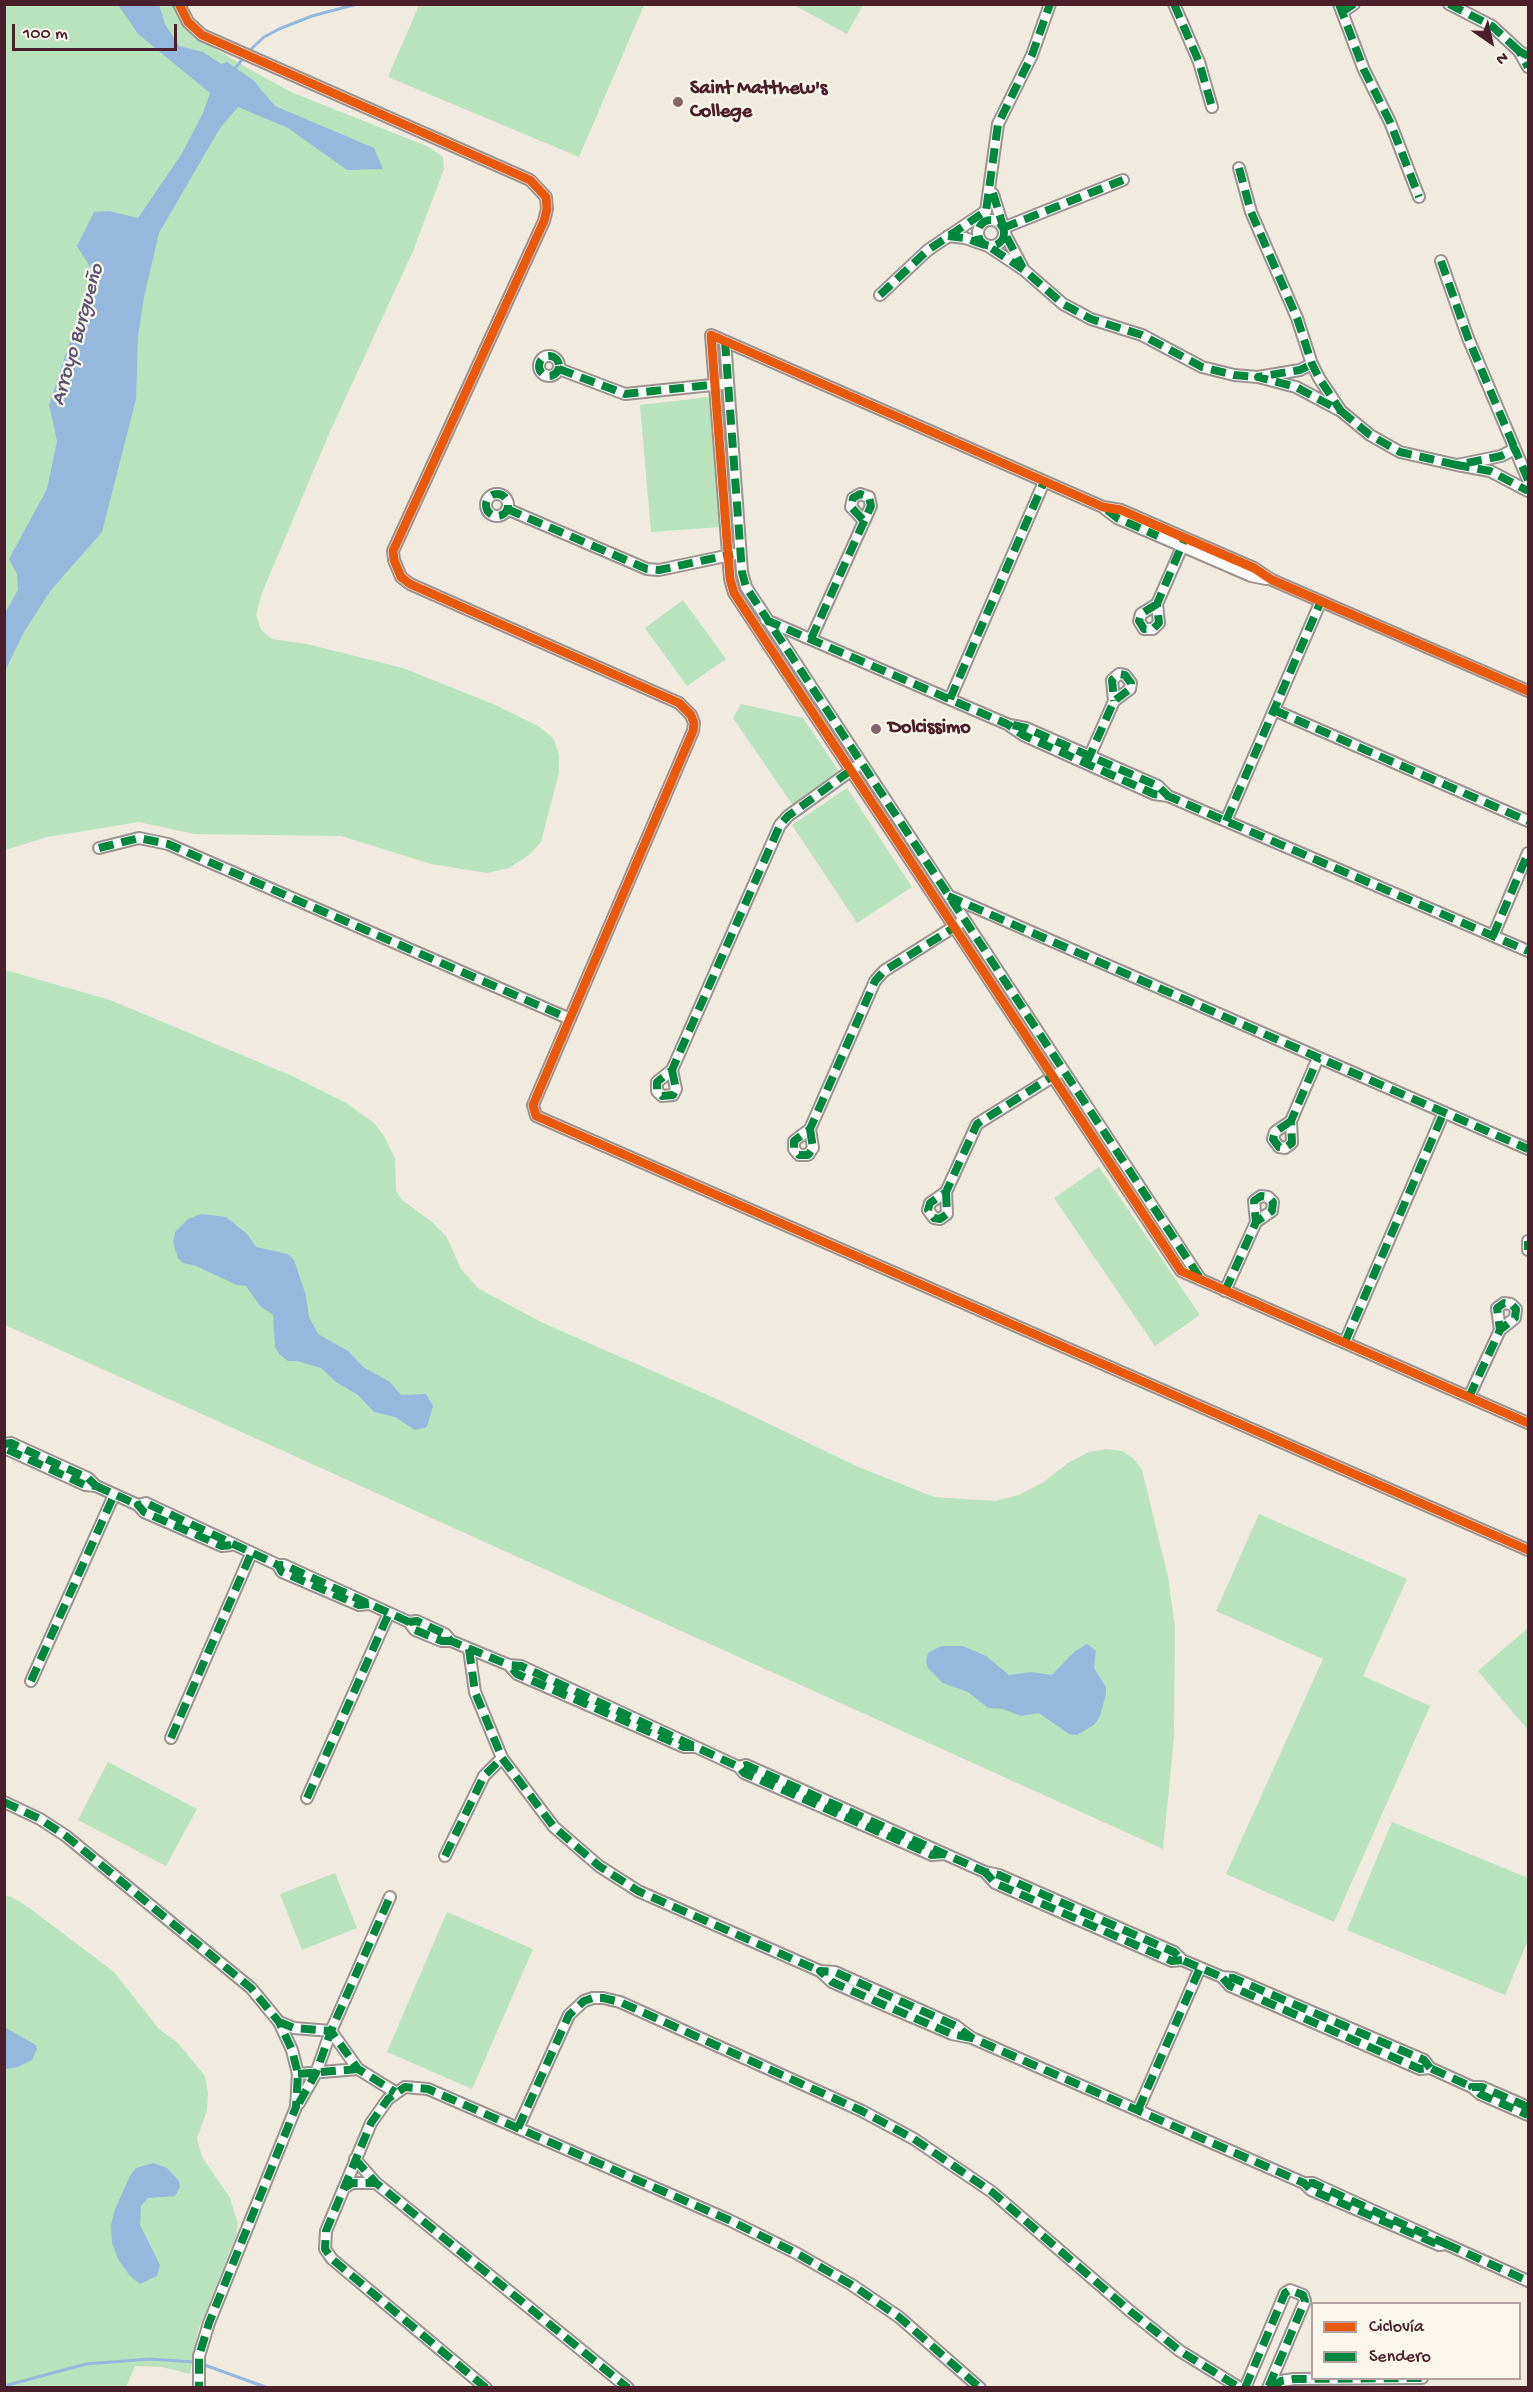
<!DOCTYPE html>
<meta charset="utf-8">
<style>
body{margin:0}
#map{position:relative;width:1533px;height:2392px;overflow:hidden;background:#f0eadf;font-family:"Gochi Hand",sans-serif}
canvas{display:block}
.frame{position:absolute;inset:0;border:6px solid #4a1f2b;pointer-events:none}
.legend{position:absolute;left:1311px;top:2302px;width:210px;height:78px;box-sizing:border-box;background:#fbf7ec;border:2px solid #b4a19f;margin:0;padding:8px 10px;list-style:none;font-size:18px;color:#4a1f2b}
.legend li{display:flex;align-items:center;gap:12px;height:30px}
.legend b{width:30px;border:2px solid #b4a19f}
.north{position:absolute;left:1461px;top:12px;width:60px;height:60px;-webkit-text-stroke:4px #fbf7ec;paint-order:stroke;rotate:146deg;font-size:16px;font-weight:700;line-height:24px;text-align:center;color:#4a1f2b}
.north::after{content:'';display:block;margin:auto;width:21px;height:27px;background:#4a1f2b;clip-path:polygon(50% 0,100% 100%,50% 72%,0 100%)}
.scale{position:absolute;left:12px;top:24px;width:165px;height:27px;box-sizing:border-box;border:3px solid #4a1f2b;border-top:0;padding-left:8px;font-size:18px;line-height:21px;white-space:nowrap;color:#4a1f2b;-webkit-text-stroke:4px #fbf7ec;paint-order:stroke}
</style>
<div id="map">
<canvas width="1533" height="2392"></canvas>
<div class="frame"></div>
<ul class="legend">
<li><b style="height:8px;background:#e8590c"></b>Ciclovía</li>
<li><b style="height:8px;background:#00873e"></b>Sendero</li>
</ul>
<div class="north">N</div>
<div class="scale">100 m</div>
</div>
<script>
const ctx = document.querySelector('canvas').getContext('2d');
ctx.lineJoin = 'round';
function fillPath(path, color) {
  ctx.fillStyle = color;
  ctx.fill(path, 'evenodd');
}
function shape(rows) {
  const path = new Path2D();
  for (const r of rows) {
    if (r.length === 3) {
      path.moveTo(r[0] + r[2], r[1]);
      path.arc(r[0], r[1], r[2], 0, 2 * Math.PI);
      continue;
    }
    path.moveTo(r[0], r[1]);
    for (let i = 2; i < r.length; i += 2) path.lineTo(r[i], r[i + 1]);
  }
  return path;
}
function trace(path, color, width, dash) {
  ctx.strokeStyle = color;
  ctx.lineWidth = width;
  ctx.lineCap = dash ? 'butt' : 'round';
  ctx.setLineDash(dash || []);
  ctx.stroke(path);
}
function label(font, color, halo, rows, align = 'center') {
  ctx.font = font + ' "Gochi Hand",sans-serif';
  ctx.lineWidth = 4.5;
  ctx.setLineDash([]);
  ctx.textBaseline = 'middle';
  ctx.strokeStyle = halo;
  ctx.fillStyle = color;
  for (const [text, x, y, turn = 0] of rows) {
    ctx.save();
    ctx.translate(x, y);
    ctx.rotate((+turn || 0) * Math.PI / 180);
    ctx.textAlign = isNaN(turn) ? turn : align;
    if (halo) ctx.strokeText(text, 0, 0);
    ctx.fillText(text, 0, 0);
    ctx.restore();
  }
}
const green = shape([
 [5,5,174,5,185,26,207,44,251,70,291,92,429,147,443,157,444,169,413,251,328,436,262,593,256,615,261,630,272,639,307,644,403,668,493,704,538,726,553,738,559,754,559,772,541,842,529,855,509,868,487,873,431,864,341,836,194,834,139,822,47,837,5,850],
 [419,5,419,4,644,5,579,157,388,77],
 [794,5,863,5,847,34],
 [709,397,720,527,651,532,640,405],
 [683,600,726,659,687,686,645,628],
 [741,704,803,718,840,773,794,807,733,718],
 [847,788,912,887,857,923,792,825],
 [5,970,110,1000,292,1076,346,1103,374,1123,384,1136,395,1158,396,1191,402,1200,432,1222,446,1236,461,1269,479,1289,543,1323,728,1404,856,1466,934,1497,995,1501,1019,1495,1044,1482,1068,1463,1089,1452,1106,1449,1122,1451,1133,1458,1142,1470,1168,1577,1175,1627,1174,1737,1163,1849,5,1325],
 [1099,1167,1200,1315,1155,1346,1054,1198],
 [1259,1514,1407,1579,1363,1676,1430,1706,1334,1922,1226,1874,1323,1659,1216,1611],
 [1528,1628,1528,1730,1478,1671],
 [108,1762,197,1809,166,1866,78,1820],
 [1392,1822,1528,1878,1528,1940,1505,1995,1347,1930],
 [335,1873,357,1928,302,1950,280,1894],
 [4,1895,12,1897,32,1910,114,1972,159,2029,178,2043,205,2076,208,2093,207,2110,197,2139,202,2157,230,2198,238,2224,236,2236,198,2331,190,2374,162,2367,135,2366,126,2387,5,2387],
 [447,1912,533,1949,472,2089,387,2052]
]);
const water = shape([
 [118,5,159,5,165,24,179,46,203,52,221,64,227,62,253,80,275,106,374,148,383,169,347,170,288,128,238,107,220,128,159,233,144,297,138,337,136,399,102,532,51,590,24,632,5,671,5,613,18,590,17,574,9,559,47,489,57,441,49,405,78,317,95,275,77,246,94,212,109,211,138,218,181,155,203,113,210,93,138,34],
 [201,1214,226,1217,247,1234,256,1247,288,1254,294,1260,306,1296,309,1317,318,1334,348,1351,363,1367,390,1382,401,1395,426,1394,433,1406,427,1427,415,1430,395,1417,374,1412,358,1395,336,1382,321,1368,297,1361,288,1361,280,1355,275,1347,273,1315,260,1306,246,1286,237,1285,196,1266,183,1263,178,1258,173,1243,175,1232,188,1219],
 [1087,1644,1096,1651,1094,1668,1106,1687,1106,1694,1100,1716,1094,1725,1077,1735,1069,1734,1039,1713,1021,1716,1003,1709,988,1708,968,1692,943,1683,928,1668,926,1661,928,1653,941,1646,963,1646,986,1656,1009,1675,1031,1672,1052,1675,1074,1652],
 [4,2027,36,2045,37,2049,32,2060,18,2067,5,2069],
 [153,2163,167,2168,179,2181,180,2187,175,2196,148,2198,141,2206,140,2225,160,2265,157,2276,140,2284,130,2276,118,2259,112,2243,111,2225,115,2209,130,2176,136,2168]
]);
const stream = shape([
 [248,52,264,37,279,29,312,16,357,4],
 [233,71,244,57],
 [202,2364,268,2388],
 [4,2386,86,2364,149,2359,195,2362]
]);
const street = shape([
 [179,4,188,22,202,35,530,180,546,197,547,209,544,221,393,551,394,560,401,577,410,584,679,703,691,715,694,723,693,731,533,1105,536,1116,1528,1550],
 [1174,4,1199,62,1212,107],
 [1339,4,1364,70,1390,122,1419,197],
 [1449,4,1492,26,1519,51],
 [1342,12,1354,4],
 [1528,56,1519,51,1528,67],
 [1239,168,1251,212,1297,318,1310,358,1312,364,1319,378,1341,411,1296,387,1258,377,1300,370,1312,364],
 [993,194,1006,236,1023,268],
 [991,233,13],
 [1003,228,1123,180],
 [948,236,965,238,988,246,1024,270,1063,304,1091,319,1142,335,1202,367,1234,375,1258,377],
 [1441,261,1468,338,1515,449],
 [880,295,928,250,986,211,998,124,1032,55,1050,4],
 [725,341,742,572,746,587,1201,1280],
 [549,366,10],
 [559,369,625,394,722,384],
 [1341,411,1370,435,1400,452,1457,465],
 [1528,480,1515,449,1501,456,1457,465,1490,471,1528,491],
 [497,505,11],
 [507,509,647,569,659,570,735,554],
 [1105,509,1117,518,1251,576,1266,579],
 [1157,604,1141,614,1139,621,1144,629,1153,629,1159,623,1157,604,1185,540],
 [766,620,1007,724,1023,735,1154,794,1168,796,1528,951],
 [811,639,871,506,869,497,860,494,853,498,851,507,864,521],
 [1528,691,1272,580,1254,568,1185,538,1121,510,1103,507,711,335,730,579,734,593,1181,1271,1528,1423],
 [950,699,1044,482],
 [1274,710,1528,821],
 [1010,725,1026,728,1158,786,1168,796],
 [1087,762,1114,701,1130,689,1131,683,1125,675,1119,674,1112,680,1114,701],
 [1226,821,1321,601],
 [99,848,139,838,168,844,570,1019],
 [949,896,1528,1149],
 [1493,936,1528,853],
 [672,1070,676,1089,673,1095,662,1096,657,1091,657,1082,672,1070,780,825,788,816,856,767],
 [1291,1121,1275,1132,1273,1139,1279,1147,1285,1148,1292,1143,1291,1121,1318,1058],
 [810,1129,813,1148,808,1155,799,1155,794,1149,794,1141,810,1129,875,981,884,971,960,923],
 [946,1192,947,1214,940,1219,934,1218,928,1210,930,1203,946,1192,977,1124,1059,1073],
 [1528,1241,1528,1250],
 [1225,1291,1256,1222,1272,1211,1273,1202,1268,1197,1261,1196,1254,1201,1256,1222],
 [1345,1342,1444,1112],
 [1469,1397,1500,1330,1515,1318,1516,1309,1511,1304,1504,1303,1497,1308,1500,1330],
 [4,1444,11,1443,88,1478,96,1486,85,1485,4,1448],
 [96,1486,138,1505],
 [231,1545,222,1546,144,1512,138,1505,146,1503,278,1565],
 [369,1604,359,1605,282,1572,278,1565,284,1565,409,1622],
 [451,1641,442,1641,415,1630,409,1622,417,1621,445,1634,451,1641,509,1665],
 [469,1649,475,1692,502,1758,554,1827,599,1866,638,1891,820,1971],
 [31,1681,114,1495],
 [171,1738,251,1554],
 [694,1747,684,1747,517,1674,509,1665,521,1666,739,1767],
 [307,1798,389,1613],
 [4,1802,40,1819,66,1836,251,1988,279,2022,292,2050,298,2074,296,2107,209,2323,199,2356,199,2388],
 [944,1854,932,1855,744,1773,739,1767,746,1765,782,1781,985,1872],
 [445,1856,484,1776,502,1758],
 [1182,1960,1172,1961,995,1883,985,1872,999,1875,1174,1952,1182,1960,1222,1977],
 [279,2022,294,2028,331,2031,358,2069,395,2092],
 [972,2038,952,2034,884,2005,832,1982,820,1971,835,1972,956,2026,972,2038,1304,2183,1311,2190,1439,2245,1446,2244,1313,2183,1304,2183],
 [1430,2068,1424,2060,1233,1978,1222,1977,1230,1986,1420,2069,1430,2068,1472,2087],
 [298,2074,358,2069],
 [299,2103,316,2073,331,2031,390,1897],
 [1528,2107,1482,2087,1472,2087,1480,2094,1528,2115],
 [1138,2110,1200,1968],
 [518,2128,569,2015,584,2001,593,1998,603,1998,620,2002,862,2111,914,2139,992,2192,1130,2311,1180,2351,1240,2388],
 [355,2159,376,2183,628,2388],
 [344,2188,352,2183,376,2183],
 [1446,2244,1528,2281],
 [486,2388,332,2259,325,2249,326,2231,371,2123,388,2099,405,2087,428,2089,729,2220,796,2253,852,2285,899,2317,980,2388],
 [1245,2388,1285,2293,1290,2290,1303,2295,1305,2301,1268,2388],
 [1271,2388,1281,2381,1294,2379,1422,2378]
]);
const quiet = shape([
 [1174,4,1199,62,1212,107],
 [1339,4,1364,70,1390,122,1419,197],
 [1449,4,1492,26,1519,51],
 [1342,12,1354,4],
 [1528,56,1519,51,1528,67],
 [1239,168,1251,212,1297,318,1310,358,1312,364,1319,378,1341,411,1296,387,1258,377,1300,370,1312,364],
 [993,193,1006,236,1023,268],
 [991,233,13],
 [1003,228,1123,180],
 [948,236,965,238,988,246,1024,270,1063,304,1091,319,1142,335,1202,367,1234,375,1258,377],
 [1441,261,1468,338,1515,449],
 [880,295,928,250,986,211,998,124,1032,55,1050,4],
 [725,341,742,572,746,587,1200,1278],
 [549,366,10],
 [559,369,625,394,719,384],
 [1341,411,1370,435,1400,452,1457,465],
 [1528,480,1515,449,1501,456,1457,465,1490,471,1528,491],
 [497,505,11],
 [507,509,647,569,659,570,733,554],
 [1107,510,1117,518,1158,536],
 [1157,604,1141,614,1139,621,1144,629,1153,629,1159,623,1157,604,1185,538],
 [766,620,1007,724,1023,735,1154,794,1168,796,1528,951],
 [811,639,871,506,869,497,860,494,853,498,851,507,864,521],
 [950,699,1044,482],
 [1274,710,1528,821],
 [1013,725,1026,728,1158,786,1168,796],
 [1087,762,1114,701,1130,689,1131,683,1125,675,1119,674,1112,680,1114,701],
 [1226,821,1321,601],
 [99,848,139,838,168,844,570,1019],
 [948,896,1528,1149],
 [1493,936,1528,853],
 [672,1070,676,1089,673,1095,662,1096,657,1091,657,1082,672,1070,780,825,788,816,854,768],
 [1291,1121,1275,1132,1273,1139,1279,1147,1285,1148,1292,1143,1291,1121,1318,1058],
 [810,1129,813,1148,808,1155,799,1155,794,1149,794,1141,810,1129,875,981,884,971,958,925],
 [946,1192,947,1214,940,1219,934,1218,928,1210,930,1203,946,1192,977,1124,1056,1074],
 [1528,1241,1528,1250],
 [1225,1291,1256,1222,1272,1211,1273,1202,1268,1197,1261,1196,1254,1201,1256,1222],
 [1345,1342,1444,1112],
 [1469,1397,1500,1330,1515,1318,1516,1309,1511,1304,1504,1303,1497,1308,1500,1330],
 [4,1444,11,1443,88,1478,96,1486,85,1485,4,1448],
 [96,1486,138,1505],
 [231,1545,222,1546,144,1512,138,1505,146,1503,278,1565],
 [369,1604,359,1605,282,1572,278,1565,284,1565,409,1622],
 [451,1641,442,1641,415,1630,409,1622,417,1621,445,1634,451,1641,509,1665],
 [469,1649,475,1692,502,1758,554,1827,599,1866,638,1891,820,1971],
 [31,1681,114,1495],
 [171,1738,251,1554],
 [694,1747,684,1747,517,1674,509,1665,521,1666,739,1767],
 [307,1798,389,1613],
 [4,1802,40,1819,66,1836,251,1988,279,2022,292,2050,298,2074,296,2107,209,2323,199,2356,199,2388],
 [944,1854,932,1855,744,1773,739,1767,746,1765,782,1781,985,1872],
 [445,1856,484,1776,502,1758],
 [1182,1960,1172,1961,995,1883,985,1872,999,1875,1174,1952,1182,1960,1222,1977],
 [279,2022,294,2028,331,2031,358,2069,395,2092],
 [972,2038,952,2034,884,2005,832,1982,820,1971,835,1972,956,2026,972,2038,1304,2183,1311,2190,1439,2245,1446,2244,1313,2183,1304,2183],
 [1430,2068,1424,2060,1233,1978,1222,1977,1230,1986,1420,2069,1430,2068,1472,2087],
 [298,2074,358,2069],
 [299,2103,316,2073,331,2031,390,1897],
 [1528,2107,1482,2087,1472,2087,1480,2094,1528,2115],
 [1138,2110,1200,1968],
 [518,2128,569,2015,584,2001,593,1998,603,1998,620,2002,862,2111,914,2139,992,2192,1130,2311,1180,2351,1240,2388],
 [355,2159,376,2183,628,2388],
 [344,2188,352,2183,376,2183],
 [1446,2244,1528,2281],
 [486,2388,332,2259,325,2249,326,2231,371,2123,388,2099,405,2087,428,2089,729,2220,796,2253,852,2285,899,2317,980,2388],
 [1245,2388,1285,2293,1290,2290,1303,2295,1305,2301,1268,2388],
 [1271,2388,1281,2381,1294,2379,1422,2378]
]);
const cycleway = shape([
 [179,4,188,22,202,35,530,180,546,197,547,209,544,221,393,551,394,560,401,577,410,584,679,703,691,715,694,723,693,731,533,1105,536,1116,1528,1550],
 [1528,691,1272,580,1254,568,1185,538,1121,510,1103,507,711,335,730,579,734,593,1181,1271,1528,1423]
]);
const markers = [
 [678,102,6,"#84666a"],
 [876,729,6,"#84666a"]
];
const poiNames = [
 ["Saint Matthew's",690,90],
 ["College",690,113],
 ["Dolcissimo",888,729]
];
const waterNames = [
 ["Arroyo Burgueño",79,335,-74]
];
fillPath(green, '#b8e3bc');
fillPath(water, '#97b8dd');
trace(stream, '#97b8dd', 3);
trace(street, '#9c928f', 14);
trace(street, '#fdfcfa', 10);
trace(quiet, '#00873e', 8, [15, 8]);
trace(cycleway, '#e8590c', 9);
for (const [x, y, r, color] of markers) {
  const dot = new Path2D();
  dot.arc(x, y, r, 0, 2 * Math.PI);
  ctx.fillStyle = color;
  ctx.fill(dot);
  trace(dot, '#fbf7ec', 2);
}
label('bold 20px', '#4a1f2b', '#fbf7ec', poiNames, 'left');
label('italic 21px', '#5a5372', '#fbf7ec', waterNames);
</script>
